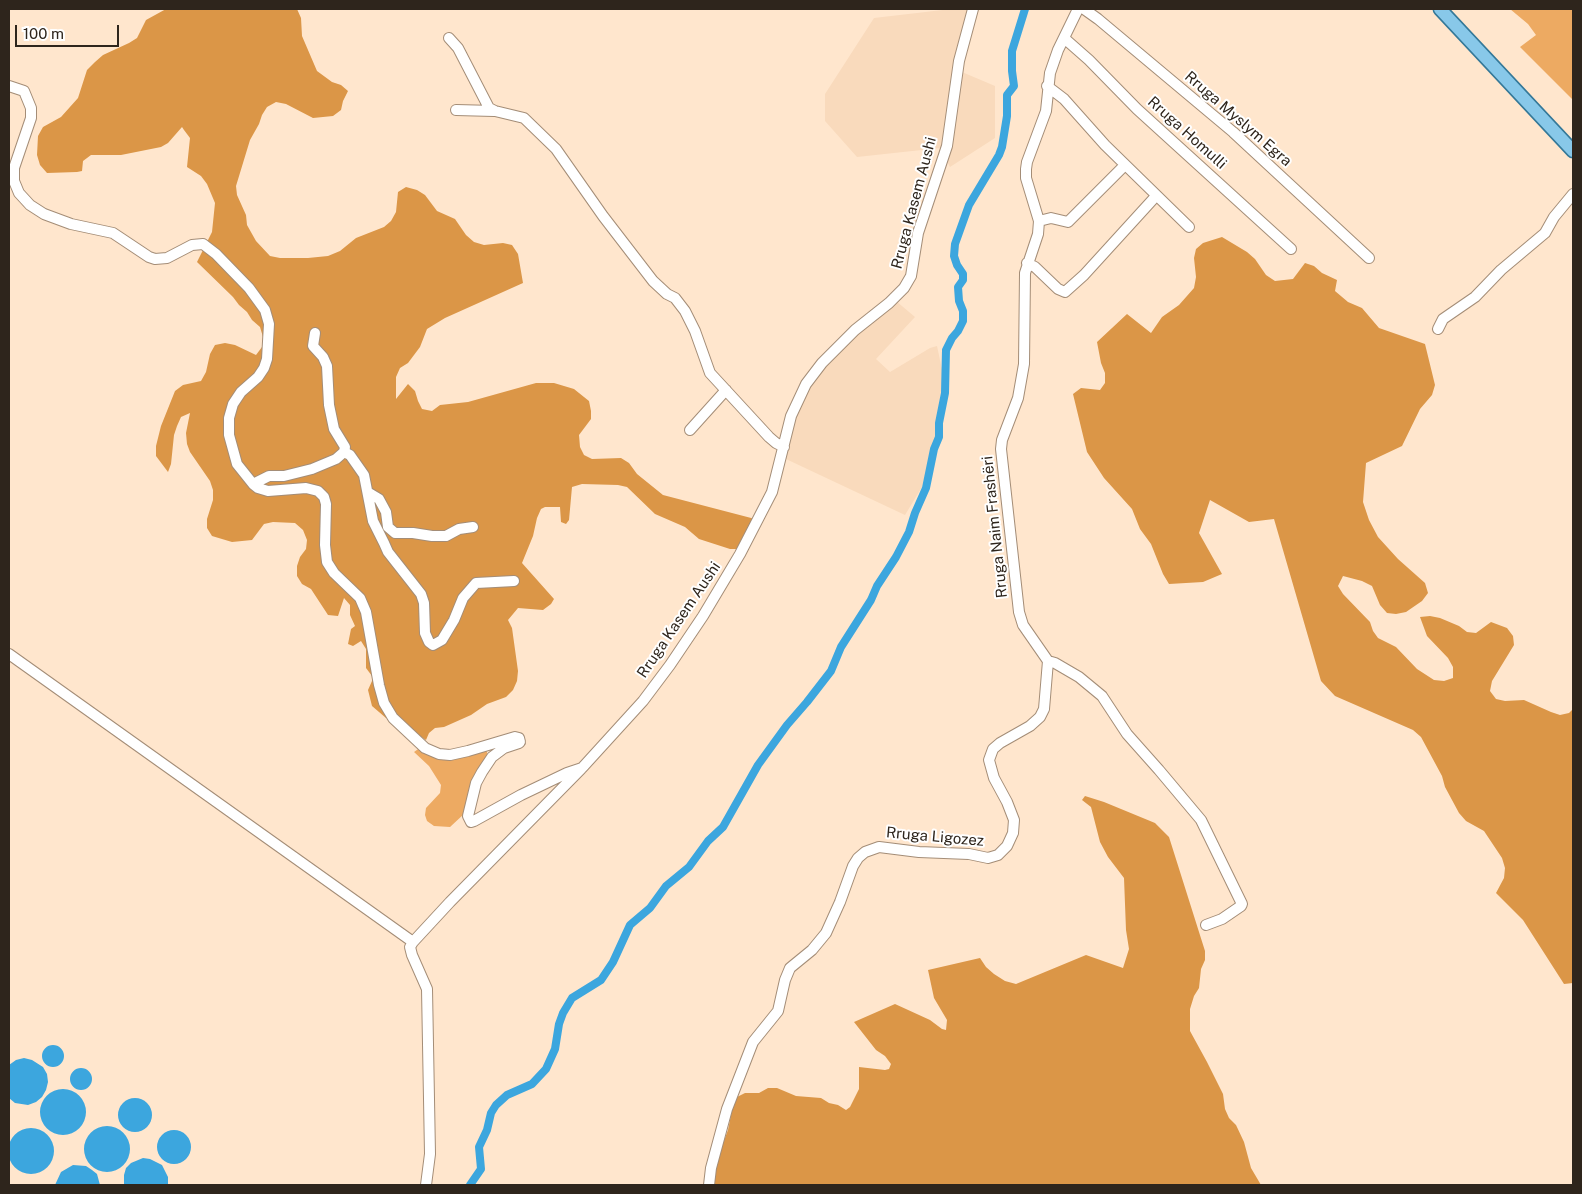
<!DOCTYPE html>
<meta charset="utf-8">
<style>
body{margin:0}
#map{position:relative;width:1582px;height:1194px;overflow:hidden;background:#ffe6cd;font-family:"Public Sans",sans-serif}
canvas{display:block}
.frame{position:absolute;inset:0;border:10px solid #2e251c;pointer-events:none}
.scale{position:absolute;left:15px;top:25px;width:104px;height:22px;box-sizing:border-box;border:2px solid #2e251c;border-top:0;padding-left:6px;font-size:15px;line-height:18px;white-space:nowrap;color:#2e251c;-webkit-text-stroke:4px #fff;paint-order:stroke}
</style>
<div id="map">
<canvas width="1582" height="1194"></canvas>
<div class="frame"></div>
<div class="scale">100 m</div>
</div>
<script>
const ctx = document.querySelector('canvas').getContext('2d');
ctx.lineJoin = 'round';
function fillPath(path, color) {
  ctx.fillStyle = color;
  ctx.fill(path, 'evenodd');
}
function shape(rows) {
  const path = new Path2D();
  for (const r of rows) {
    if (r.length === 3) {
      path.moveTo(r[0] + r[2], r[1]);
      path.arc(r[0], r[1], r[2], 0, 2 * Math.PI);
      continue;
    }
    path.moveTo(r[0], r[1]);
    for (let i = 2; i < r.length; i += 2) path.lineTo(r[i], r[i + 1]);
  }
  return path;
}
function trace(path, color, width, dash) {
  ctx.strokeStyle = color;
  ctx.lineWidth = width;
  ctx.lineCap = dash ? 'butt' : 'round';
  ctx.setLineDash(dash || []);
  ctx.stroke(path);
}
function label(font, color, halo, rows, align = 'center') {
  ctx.font = font + ' "Public Sans",sans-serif';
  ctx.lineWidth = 4;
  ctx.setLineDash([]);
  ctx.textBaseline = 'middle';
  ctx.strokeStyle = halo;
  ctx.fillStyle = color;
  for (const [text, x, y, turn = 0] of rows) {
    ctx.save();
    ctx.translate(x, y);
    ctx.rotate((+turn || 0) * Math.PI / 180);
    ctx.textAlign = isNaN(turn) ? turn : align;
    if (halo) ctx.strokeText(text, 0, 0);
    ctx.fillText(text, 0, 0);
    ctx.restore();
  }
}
const built = shape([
 [951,9,977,10,962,72,995,86,995,138,950,167,940,148,857,157,825,121,825,94,874,18],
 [896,301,915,317,876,359,890,372,930,348,937,346,943,374,935,438,922,487,905,515,786,459,792,427,802,399,824,368,853,338]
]);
const green = shape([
 [1510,9,1573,9,1573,100,1520,47,1536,35,1528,24],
 [424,745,431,752,486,749,488,756,464,814,450,827,434,826,427,821,425,815,426,808,440,793,441,785,429,766,414,752]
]);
const forest = shape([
 [166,9,297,9,301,18,302,36,317,71,332,82,341,85,348,91,343,101,341,110,333,116,313,118,286,104,276,102,267,107,262,115,259,124,250,140,236,186,237,195,246,215,247,225,256,241,270,256,280,258,308,258,328,256,340,251,356,238,384,227,391,221,396,212,398,192,406,187,417,190,425,195,437,211,455,219,466,235,474,242,484,245,503,243,512,245,518,254,523,283,445,318,427,329,420,347,408,363,400,368,396,377,396,399,408,384,415,391,418,401,422,409,432,411,440,405,468,402,536,383,554,383,574,389,589,401,591,411,591,419,579,435,580,447,584,455,592,459,621,458,629,463,637,474,663,495,755,519,738,549,730,549,699,539,685,527,655,514,627,487,618,485,582,484,572,487,569,520,566,524,561,522,560,507,545,507,541,509,537,518,533,536,522,563,554,599,551,604,543,610,518,608,508,620,512,628,518,671,517,681,513,690,506,697,487,704,471,715,444,727,435,728,429,733,426,740,404,726,392,712,386,718,372,706,368,690,372,681,372,676,366,668,366,649,361,641,353,646,348,644,351,629,355,626,350,615,350,605,344,598,338,616,328,615,311,589,302,584,297,576,297,566,300,557,306,549,307,540,303,530,295,523,273,522,264,524,252,540,232,542,212,536,207,528,207,519,213,500,213,490,210,481,190,452,187,444,186,433,190,413,181,417,177,426,174,435,171,464,168,472,156,456,156,446,161,426,175,391,183,385,201,381,206,372,210,354,215,345,225,343,235,345,256,355,262,347,263,337,260,327,252,320,247,312,239,305,233,297,197,262,212,232,215,203,207,184,201,176,187,167,190,138,184,130,182,127,168,143,161,147,121,155,91,155,83,161,82,171,77,172,47,173,40,165,37,155,38,136,43,127,61,117,78,98,87,70,95,62,103,55,129,43,137,38,146,20],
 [1222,237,1247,252,1255,259,1266,275,1275,281,1293,279,1305,263,1314,266,1322,273,1337,280,1335,291,1348,302,1362,308,1379,328,1425,344,1435,385,1432,395,1420,409,1402,446,1366,463,1363,502,1369,520,1378,537,1398,559,1425,583,1428,593,1422,601,1406,612,1396,614,1387,613,1380,605,1372,586,1362,581,1343,576,1338,586,1343,594,1370,622,1373,631,1378,638,1396,647,1417,669,1434,680,1444,681,1453,678,1453,667,1448,658,1427,636,1420,617,1430,616,1440,618,1459,626,1467,632,1476,633,1491,622,1507,628,1513,636,1514,645,1492,681,1490,691,1496,699,1505,701,1524,700,1551,712,1560,715,1569,713,1573,709,1573,983,1564,984,1523,920,1496,893,1504,878,1505,868,1502,858,1484,831,1466,821,1459,813,1445,787,1442,776,1421,737,1413,730,1335,696,1321,681,1274,519,1249,522,1210,500,1199,533,1222,574,1203,582,1169,584,1163,574,1151,544,1140,529,1132,509,1104,478,1087,452,1073,394,1081,388,1100,390,1105,383,1105,373,1101,363,1097,342,1127,314,1151,333,1162,317,1179,305,1194,288,1196,277,1194,258,1196,249,1203,243],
 [1085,796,1104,802,1155,823,1169,837,1205,951,1205,960,1201,969,1199,988,1194,996,1190,1009,1190,1031,1207,1062,1223,1094,1225,1109,1229,1118,1236,1125,1244,1142,1251,1168,1261,1185,712,1185,722,1146,728,1130,732,1110,737,1097,745,1093,759,1093,768,1088,777,1088,796,1096,821,1098,829,1103,838,1105,846,1110,850,1107,859,1089,859,1067,885,1070,889,1069,891,1064,885,1056,876,1050,854,1022,895,1004,930,1020,942,1029,946,1030,947,1020,934,998,928,970,980,958,986,967,994,974,1005,981,1016,984,1086,955,1123,968,1129,949,1126,930,1124,878,1108,857,1100,842,1091,807,1082,800]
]);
const water = shape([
 [53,1056,11],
 [24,1058,32,1060,43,1067,47,1074,48,1082,46,1090,42,1097,36,1102,28,1105,15,1103,9,1098,9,1065,16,1060],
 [81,1079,11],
 [63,1112,23],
 [135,1115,17],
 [107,1149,23],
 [31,1151,23],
 [174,1147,17],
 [143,1158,150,1159,162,1165,168,1177,168,1185,124,1185,124,1175,126,1168,131,1163],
 [73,1165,86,1166,92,1170,97,1174,100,1185,55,1185,61,1172]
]);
const canal = shape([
 [470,1185,481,1169,479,1147,487,1130,491,1113,496,1105,507,1095,532,1084,546,1069,555,1049,559,1024,563,1013,572,998,601,980,613,962,630,925,650,908,666,886,689,867,708,841,723,827,758,765,787,725,807,702,831,671,841,647,871,600,877,586,896,557,909,532,915,513,926,488,934,449,939,437,939,423,945,393,946,350,952,338,958,331,963,321,963,311,959,301,958,287,963,280,963,274,957,265,954,256,955,244,969,205,999,155,1002,147,1007,116,1007,95,1014,86,1012,71,1012,51,1025,9]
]);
const minor = shape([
 [1078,9,1058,50,1050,73,1046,111,1027,162,1026,169,1026,178,1039,221,1038,234,1025,273,1024,364,1018,398,1002,440,1001,449,1019,612,1023,625,1048,661,1055,663,1079,677,1102,696,1127,734,1159,770,1201,820,1242,904,1241,906,1222,919,1206,925],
 [1084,9,1098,19,1233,132,1369,258],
 [449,38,458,48,489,108,495,111,524,118,556,149,603,216,653,281,667,294,675,298,685,311,695,331,710,373,769,437,776,443,784,447],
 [1064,38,1089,60,1137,109,1291,249],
 [9,86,24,91,31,108,31,118,14,168,14,181,19,193,30,205,44,214,71,224,113,233,149,257,155,259,167,258,192,245,203,244,216,254,249,288,265,310,269,324,267,359,264,368,258,377,241,392,233,404,229,418,229,435,237,464,253,484,258,488,268,491,306,488,318,491,324,497,326,504,325,545,327,562,334,573,360,598,366,612,379,685,384,703,393,718,425,748,439,754,450,755,468,751,515,737,519,738,520,742,519,743,504,748,492,757,482,772,476,783,468,816,471,822,474,821,521,795,567,773,582,768,643,701,670,665,703,616,740,554,772,492,791,416,806,384,822,363,855,330,889,303,904,288,911,276,918,233,947,146,959,61,973,9],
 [1047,86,1064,99,1105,145,1189,227],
 [456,110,494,111],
 [1039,221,1051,218,1068,222,1125,165],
 [1027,263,1035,267,1058,289,1065,292,1084,275,1156,196],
 [1438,329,1443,319,1475,297,1501,270,1545,233,1554,217,1573,194],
 [315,333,313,346,323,357,327,366,329,405,334,429,345,447,344,452],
 [690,430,726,390],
 [253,484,269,476,284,476,312,469,336,459,344,452,350,455,364,475,373,521,384,543,388,552,421,594,424,603,425,633,429,642,433,645,442,640,454,620,463,598,476,583,514,581],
 [369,493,379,499,386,512,388,527,395,533,413,533,432,536,446,536,459,529,473,527],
 [9,654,413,942],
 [426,1185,430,1154,427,989,412,955,410,947,413,942,450,902,581,769],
 [709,1185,711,1168,727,1109,753,1042,778,1011,785,980,790,968,812,950,826,933,840,902,853,866,858,858,865,852,879,847,919,852,969,854,988,858,998,855,1007,846,1013,833,1014,820,1007,802,994,778,989,760,993,749,1000,743,1030,726,1040,717,1044,709,1048,661]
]);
const major = shape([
 [1440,9,1573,151]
]);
const streetNames = [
 ["Rruga Myslym Egra",1238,119,41],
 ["Rruga Homulli",1187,133,42],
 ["Rruga Kasem Aushi",914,203,-75],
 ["Rruga Naim Frashëri",995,527,-96],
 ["Rruga Kasem Aushi",679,620,-56],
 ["Rruga Ligozez",935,837,5]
];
fillPath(built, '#f9dabc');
fillPath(green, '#edaa62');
fillPath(forest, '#db9647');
fillPath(water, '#3ca6de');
trace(canal, '#3ca6de', 8);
trace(minor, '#a48d77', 12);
trace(major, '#347898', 15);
trace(minor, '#fff', 10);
trace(major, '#88c8e9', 12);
label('15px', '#2e251c', '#fff', streetNames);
</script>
